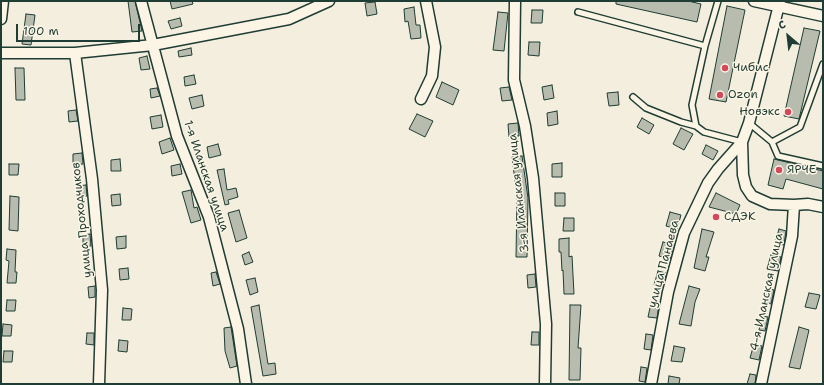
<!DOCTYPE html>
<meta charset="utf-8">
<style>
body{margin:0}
#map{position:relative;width:824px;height:385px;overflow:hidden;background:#f3eede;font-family:"Shantell Sans",sans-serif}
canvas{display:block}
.frame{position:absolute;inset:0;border:2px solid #1f3d34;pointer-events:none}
.north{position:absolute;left:768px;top:16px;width:40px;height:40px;-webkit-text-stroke:3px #fcf5e5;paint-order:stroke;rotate:332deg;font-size:11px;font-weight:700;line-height:16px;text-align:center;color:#1f3d34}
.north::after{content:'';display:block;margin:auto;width:14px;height:18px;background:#1f3d34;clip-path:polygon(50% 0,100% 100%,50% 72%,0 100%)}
.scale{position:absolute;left:16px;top:24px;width:124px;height:18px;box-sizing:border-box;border:2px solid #1f3d34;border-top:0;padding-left:5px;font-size:12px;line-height:14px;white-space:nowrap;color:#1f3d34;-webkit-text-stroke:3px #fcf5e5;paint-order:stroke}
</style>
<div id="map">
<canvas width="824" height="385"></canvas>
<div class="frame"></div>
<div class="north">С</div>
<div class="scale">100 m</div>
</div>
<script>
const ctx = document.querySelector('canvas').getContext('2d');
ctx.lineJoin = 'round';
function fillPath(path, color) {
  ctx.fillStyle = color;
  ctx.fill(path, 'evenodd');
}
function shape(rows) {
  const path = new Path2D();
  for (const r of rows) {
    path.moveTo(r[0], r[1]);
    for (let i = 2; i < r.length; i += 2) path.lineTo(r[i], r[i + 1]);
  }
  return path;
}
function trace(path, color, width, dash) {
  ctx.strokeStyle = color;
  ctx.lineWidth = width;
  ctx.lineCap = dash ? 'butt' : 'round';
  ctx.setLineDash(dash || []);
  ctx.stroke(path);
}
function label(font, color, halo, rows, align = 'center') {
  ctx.font = font + ' "Shantell Sans",sans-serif';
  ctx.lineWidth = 3;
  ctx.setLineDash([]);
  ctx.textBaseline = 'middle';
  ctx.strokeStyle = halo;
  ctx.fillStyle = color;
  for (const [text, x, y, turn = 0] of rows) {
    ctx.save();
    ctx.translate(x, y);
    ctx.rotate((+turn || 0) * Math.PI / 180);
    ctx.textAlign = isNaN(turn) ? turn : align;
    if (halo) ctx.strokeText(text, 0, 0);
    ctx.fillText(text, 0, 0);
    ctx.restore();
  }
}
const building = shape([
 [128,1,135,1,142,31,132,32,128,1],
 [170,1,192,1,193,4,172,9,170,1],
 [616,1,688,1,701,4,697,22,616,4,616,1],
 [375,2,377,14,367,16,365,3,375,2],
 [727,6,745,10,726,102,709,99,727,6],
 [414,7,416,25,420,25,421,38,411,39,408,21,405,22,404,9,414,7],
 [532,10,543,10,542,23,531,23,532,10],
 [498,12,508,13,504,51,493,50,498,12],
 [26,14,35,15,31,45,22,44,26,14],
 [180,18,182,26,171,29,168,21,180,18],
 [804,28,820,31,799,119,784,116,804,28],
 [529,42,540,42,539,56,528,55,529,42],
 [191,48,192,55,179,57,178,51,191,48],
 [147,56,150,69,141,70,139,58,147,56],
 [15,68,24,68,25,100,16,100,15,68],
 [194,75,196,84,185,86,184,77,194,75],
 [442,82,459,90,453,105,436,97,442,82],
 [552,85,554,98,544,100,542,87,552,85],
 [509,87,512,100,502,101,500,88,509,87],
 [157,88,160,96,151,98,150,89,157,88],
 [618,92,619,105,609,106,607,93,618,92],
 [202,95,204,106,192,109,189,98,202,95],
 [76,110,78,121,69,122,68,111,76,110],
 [557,111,558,124,548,126,547,113,557,111],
 [417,114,433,121,425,137,409,129,417,114],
 [161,115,163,127,152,129,150,117,161,115],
 [642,118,654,125,649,134,637,127,642,118],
 [518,123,519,136,509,137,508,124,518,123],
 [681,128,693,134,684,150,673,144,681,128],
 [170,138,174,150,162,154,159,142,170,138],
 [218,144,221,155,209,158,207,147,218,144],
 [706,145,718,151,713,160,702,154,706,145],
 [82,153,83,164,73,165,73,154,82,153],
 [522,156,528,198,527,257,516,257,517,197,512,157,522,156],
 [120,159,121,171,111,171,111,160,120,159],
 [774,159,823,171,823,189,786,179,783,189,768,185,774,159],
 [562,163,562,177,552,177,552,164,562,163],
 [9,164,19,164,18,175,9,175,9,164],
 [180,164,182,174,172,176,171,166,180,164],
 [224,169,227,190,236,188,238,197,228,200,229,204,225,205,217,170,224,169],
 [86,185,87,196,77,197,77,186,86,185],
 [191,190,194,208,197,207,201,220,191,223,182,192,191,190],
 [555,193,565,193,565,206,555,206,555,193],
 [716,193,740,205,736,214,709,207,716,193],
 [120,194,121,205,112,206,111,195,120,194],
 [10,196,19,197,18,231,9,230,10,196],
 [239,210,247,238,236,242,228,213,239,210],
 [670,212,681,215,677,229,666,226,670,212],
 [564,218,574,218,574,231,563,231,564,218],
 [702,229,714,232,706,257,709,257,705,271,694,268,702,229],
 [779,229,786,231,784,245,775,243,779,229],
 [90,234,91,246,83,246,83,235,90,234],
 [126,236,126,248,117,249,116,237,126,236],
 [569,238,569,257,572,256,574,294,564,294,563,270,562,271,561,252,559,252,559,239,569,238],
 [663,242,674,245,670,259,659,256,663,242],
 [7,249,16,250,15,272,17,272,16,283,7,283,9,261,6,260,7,249],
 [249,252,253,262,245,265,242,255,249,252],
 [771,255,781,257,778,271,767,269,771,255],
 [128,268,129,279,120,280,119,269,128,268],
 [658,271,666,273,663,287,654,285,658,271],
 [216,272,220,284,213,286,211,273,216,272],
 [535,274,536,287,528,288,527,275,535,274],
 [255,278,258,292,250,295,246,280,255,278],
 [95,286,95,297,89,298,88,287,95,286],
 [689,286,700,289,695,302,691,326,679,324,689,286],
 [767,288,774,290,771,304,763,302,767,288],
 [809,293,820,295,816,309,805,307,809,293],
 [7,300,16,300,15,311,6,311,7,300],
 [651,303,659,304,657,318,648,317,651,303],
 [259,305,268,364,275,363,276,374,263,376,251,307,259,305],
 [570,305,581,305,578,348,581,348,580,380,569,380,570,305],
 [123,308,132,309,131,320,122,320,123,308],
 [762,316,768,317,765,331,759,330,762,316],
 [3,324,12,325,11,336,2,336,3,324],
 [231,327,237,366,230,368,225,351,224,328,231,327],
 [799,327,809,330,800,369,789,367,799,327],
 [532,332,539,332,539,345,531,345,532,332],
 [87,333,94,333,94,345,86,344,87,333],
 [646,334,653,335,651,350,644,349,646,334],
 [119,340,128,341,127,352,118,351,119,340],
 [754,344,762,346,759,360,750,358,754,344],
 [674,346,685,348,682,362,671,361,674,346],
 [4,351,13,351,12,362,3,362,4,351],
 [641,367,647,368,645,382,639,381,641,367],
 [750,374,756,375,755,384,747,384,750,374],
 [669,376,680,378,679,384,668,384,669,376]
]);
const lane = shape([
 [578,12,705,46,692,105,696,126,704,132,742,142],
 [705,46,718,1],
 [633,97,646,108,681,122,696,126],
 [749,123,772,142,778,156,823,166],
 [772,142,800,127,823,64]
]);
const street = shape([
 [141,1,177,136,209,217,238,329,246,384],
 [515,1,514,80,525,126,533,178,546,324,545,384],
 [754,1,823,16],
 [1,19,3,1],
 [1,53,75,53,153,45,289,19,329,1],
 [75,53,92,179,102,290,99,384],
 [421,99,432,76,435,47,426,1],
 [742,142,743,175,746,187,752,196,770,204,794,205,808,204,823,207],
 [651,384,668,292,684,233,708,183,718,169,742,142,749,123,780,1],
 [761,384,792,236,794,205]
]);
const markers = [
 [725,68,4,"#d1495b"],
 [720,95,4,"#d1495b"],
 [788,112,4,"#d1495b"],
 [779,170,4,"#d1495b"],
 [716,217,4,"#d1495b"]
];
const poiNames = [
 ["Чибис",733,68],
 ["Ozon",728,95],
 ["Новэкс",780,112,"right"],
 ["ЯРЧЕ",787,170],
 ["СДЭК",724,217]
];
const streetNames = [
 ["1-я Иланская улица",206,176,71],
 ["3-я Иланская улица",519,193,-96],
 ["улица Проходчиков",82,220,-96],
 ["улица Панаева",664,264,-75],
 ["4-я Иланская улица",767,292,-78]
];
fillPath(building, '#b8bcae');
trace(building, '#1f3d34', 1);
trace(lane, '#1f3d34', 8);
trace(street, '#1f3d34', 13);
trace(lane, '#fcf5e5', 5);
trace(street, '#fcf5e5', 10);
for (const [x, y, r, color] of markers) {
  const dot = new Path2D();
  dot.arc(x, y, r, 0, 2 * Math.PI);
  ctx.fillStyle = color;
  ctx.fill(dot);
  trace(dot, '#fcf5e5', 1.5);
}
label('12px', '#1f3d34', '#fcf5e5', poiNames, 'left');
label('12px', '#1f3d34', '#fcf5e5', streetNames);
</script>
